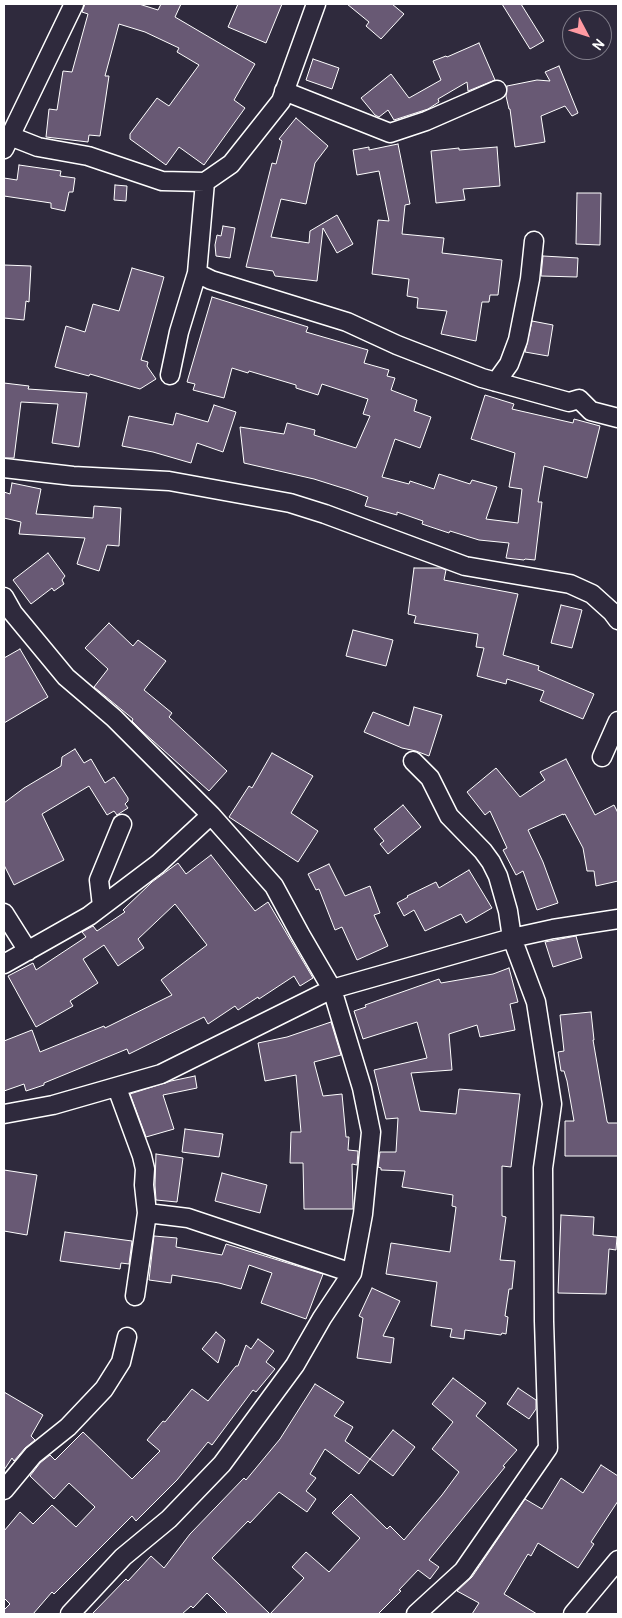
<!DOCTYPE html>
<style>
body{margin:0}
#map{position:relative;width:622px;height:1618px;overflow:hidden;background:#2f2a3d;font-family:Pangolin,sans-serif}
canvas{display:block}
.frame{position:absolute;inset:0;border:5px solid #fff;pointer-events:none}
.north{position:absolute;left:562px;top:10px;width:50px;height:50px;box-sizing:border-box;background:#2f2a3d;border:1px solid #827f8b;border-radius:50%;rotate:130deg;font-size:14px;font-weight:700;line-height:20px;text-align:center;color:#fff}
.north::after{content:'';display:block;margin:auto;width:18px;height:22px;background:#ff9aa2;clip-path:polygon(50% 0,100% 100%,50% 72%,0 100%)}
</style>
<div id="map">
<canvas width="622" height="1618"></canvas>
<div class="frame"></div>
<div class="north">N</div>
</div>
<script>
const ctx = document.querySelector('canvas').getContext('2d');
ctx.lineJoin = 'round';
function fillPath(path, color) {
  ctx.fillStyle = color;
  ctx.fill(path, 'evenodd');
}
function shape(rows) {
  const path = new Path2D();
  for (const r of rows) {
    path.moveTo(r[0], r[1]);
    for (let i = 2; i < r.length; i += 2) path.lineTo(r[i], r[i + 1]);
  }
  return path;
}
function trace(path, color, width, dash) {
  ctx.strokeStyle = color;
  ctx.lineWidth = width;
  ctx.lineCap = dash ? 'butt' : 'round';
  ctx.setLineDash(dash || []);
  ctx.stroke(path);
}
const building = shape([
 [85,4,139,4,158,10,161,4,181,4,175,17,255,64,234,100,245,108,204,165,179,147,166,165,130,139,130,134,157,98,169,106,199,65,177,52,179,48,145,32,119,24,105,76,109,76,100,136,89,135,88,142,46,137,49,109,57,110,63,71,72,72,88,14,82,12,85,4],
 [238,4,282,4,266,43,228,27,238,4],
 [347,4,392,4,404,14,381,39,366,26,369,22,347,4],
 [502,4,521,4,544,41,530,49,502,4],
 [479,43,495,80,468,91,467,82,438,99,439,102,428,109,394,120,388,110,379,117,375,115,361,98,391,74,409,98,441,80,433,61,446,56,447,57,479,43],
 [313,59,339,68,332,89,306,80,313,59],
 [559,66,578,113,572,116,565,106,541,116,545,142,515,147,510,109,509,109,506,96,507,86,537,80,550,81,545,72,559,66],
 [296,118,328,146,315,163,306,204,281,199,271,237,309,243,310,231,337,215,353,244,337,253,323,228,317,281,275,276,273,271,246,267,272,163,276,164,282,141,279,139,296,118],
 [398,144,410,204,405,205,402,234,444,238,442,253,502,260,498,295,490,295,489,302,482,302,476,341,441,334,447,311,417,308,418,298,407,296,409,279,372,274,378,220,389,221,379,171,357,175,353,150,369,147,369,150,398,144],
 [497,147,500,186,463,189,465,200,436,203,431,151,459,148,459,150,497,147],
 [19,165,61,171,60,176,75,178,73,192,69,192,65,211,51,208,51,203,4,196,4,178,17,180,19,165],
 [115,185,127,186,126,201,114,200,115,185],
 [577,193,601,193,600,245,576,244,577,193],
 [223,226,235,228,230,258,216,256,215,245,217,235,221,236,223,226],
 [543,256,578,258,577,277,541,276,543,256],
 [4,265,31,266,29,302,26,301,24,320,4,318,4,265],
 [132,268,164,277,141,360,148,362,147,366,156,379,140,389,90,374,89,376,55,367,66,326,85,332,93,304,119,311,132,268],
 [212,297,308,327,306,332,368,350,364,363,389,370,387,376,395,378,391,390,417,400,414,411,431,417,420,448,395,439,382,477,409,484,410,481,434,489,439,474,470,484,472,480,497,487,486,519,518,523,522,489,509,487,515,453,471,439,485,395,514,404,512,409,573,423,574,419,600,426,587,478,544,466,538,502,542,502,535,560,525,559,524,560,506,558,509,543,479,540,450,531,449,533,422,524,423,521,397,512,397,515,365,506,368,497,349,490,314,479,244,463,240,427,284,434,287,423,315,430,314,435,356,448,370,416,363,414,368,399,322,384,318,395,296,388,296,385,249,371,248,373,232,368,224,398,193,390,195,384,187,382,212,297],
 [532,321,553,325,548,356,525,352,532,321],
 [4,383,29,386,28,389,87,393,79,447,52,443,58,404,21,402,14,458,4,458,4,383],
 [214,405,236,412,223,452,197,443,191,463,153,452,122,446,129,416,173,425,176,413,208,422,214,405],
 [12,483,41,489,36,514,93,518,94,506,121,508,119,546,107,545,99,571,77,564,85,538,19,534,21,522,4,518,4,492,10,494,12,483],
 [48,553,65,576,62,580,64,584,54,591,52,588,31,604,13,580,48,553],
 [414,568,441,568,446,570,444,580,518,594,503,655,539,666,538,670,594,694,583,719,540,701,544,691,507,679,506,684,477,676,484,648,476,647,478,634,414,623,416,616,408,614,414,568],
 [561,605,582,610,572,648,551,643,561,605],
 [109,623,133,646,138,640,166,661,144,690,172,713,169,717,227,771,209,791,143,732,132,721,133,719,94,687,108,669,85,648,109,623],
 [353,630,393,640,386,666,346,656,353,630],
 [20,649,48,697,4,723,4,658,20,649],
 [414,707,442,715,429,756,416,751,402,748,364,732,373,712,409,726,414,707],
 [75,749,84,763,91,759,105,783,114,777,128,798,128,801,125,804,128,808,117,815,114,811,107,815,89,786,42,814,64,860,14,885,4,865,4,803,24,788,61,766,62,757,75,749],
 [272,753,313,776,291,813,318,831,298,862,229,817,249,786,252,788,272,753],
 [566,759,595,815,614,805,618,813,618,881,596,886,594,871,587,871,583,848,565,814,563,815,563,814,528,830,543,862,558,903,537,910,523,871,516,875,503,850,507,848,490,811,485,815,467,792,496,768,520,797,545,780,540,772,566,759],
 [403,805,421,827,388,854,380,844,384,841,374,829,403,805],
 [211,855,255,911,268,902,313,978,300,986,294,976,259,999,258,997,238,1010,235,1006,208,1024,204,1017,129,1054,127,1049,44,1083,44,1085,26,1091,24,1084,4,1091,4,1041,32,1030,40,1052,104,1026,105,1028,172,995,161,980,207,945,175,904,138,939,144,948,118,966,104,945,83,959,98,983,70,1001,73,1006,36,1027,8,976,33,963,36,970,86,937,82,932,93,926,97,931,125,912,123,910,152,882,178,863,186,874,211,855],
 [329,864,345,896,370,886,380,913,374,915,388,946,357,960,342,927,335,930,319,889,316,890,308,874,329,864],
 [469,870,492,908,466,923,461,914,425,931,414,910,404,916,397,903,408,897,407,896,436,882,439,888,469,870],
 [576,936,582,958,553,967,545,942,576,936],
 [509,968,518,1002,510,1004,515,1030,480,1037,477,1025,449,1034,452,1070,411,1073,420,1111,456,1114,459,1089,520,1094,511,1167,502,1166,502,1216,506,1217,500,1260,515,1261,512,1289,509,1289,505,1316,508,1317,506,1334,502,1333,501,1335,465,1330,464,1339,450,1337,452,1329,431,1326,437,1282,386,1274,391,1243,450,1252,456,1207,452,1206,453,1195,402,1187,405,1171,381,1170,381,1168,378,1167,380,1152,396,1152,398,1118,386,1119,374,1070,427,1058,417,1022,363,1039,354,1011,366,1007,365,1005,439,979,441,983,493,974,509,968],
 [591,1012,594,1040,593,1040,607,1121,608,1123,618,1123,618,1156,565,1156,565,1121,574,1121,567,1081,564,1071,561,1071,558,1052,564,1051,560,1015,591,1012],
 [331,1022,341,1055,314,1062,323,1096,342,1094,346,1137,349,1137,348,1150,358,1151,357,1165,352,1164,353,1209,304,1209,303,1163,290,1163,291,1132,301,1132,296,1075,265,1081,258,1043,287,1037,331,1022],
 [195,1076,197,1088,163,1095,174,1129,146,1137,130,1094,171,1081,195,1076],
 [185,1129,223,1134,219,1157,182,1152,185,1129],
 [156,1154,183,1158,177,1202,156,1200,155,1185,156,1154],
 [4,1170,37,1175,27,1235,4,1231,4,1170],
 [222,1173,267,1185,260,1213,215,1201,222,1173],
 [561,1215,594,1217,593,1235,617,1237,616,1250,609,1249,606,1294,558,1293,561,1215],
 [65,1232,132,1241,129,1264,121,1263,120,1269,60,1261,65,1232],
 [154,1236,177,1238,176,1247,222,1255,226,1244,323,1274,306,1319,261,1303,272,1273,249,1265,241,1289,219,1283,172,1275,171,1283,149,1280,154,1236],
 [372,1288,400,1301,383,1336,394,1338,391,1363,357,1358,363,1318,359,1316,372,1288],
 [216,1332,225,1340,218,1363,202,1349,216,1332],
 [258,1339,274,1351,266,1362,275,1369,256,1392,253,1390,212,1445,208,1442,177,1480,136,1521,132,1516,54,1594,52,1592,33,1614,4,1614,4,1610,10,1604,4,1598,4,1531,20,1512,33,1524,52,1505,76,1527,95,1507,69,1483,54,1499,30,1476,40,1463,50,1455,55,1460,83,1432,132,1479,160,1451,147,1440,163,1421,165,1422,192,1389,208,1401,236,1366,238,1366,246,1345,251,1349,258,1339],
 [453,1378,486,1403,476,1416,517,1450,503,1466,505,1467,429,1560,439,1567,430,1579,418,1570,399,1590,401,1591,378,1614,270,1614,304,1578,292,1567,306,1552,329,1572,360,1538,332,1513,351,1494,387,1529,390,1526,404,1540,442,1495,459,1472,432,1449,453,1422,432,1404,453,1378],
 [315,1384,344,1402,334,1416,353,1427,345,1441,370,1459,359,1474,325,1449,310,1474,316,1478,306,1491,316,1499,307,1512,279,1492,250,1523,248,1521,212,1558,270,1614,228,1614,207,1593,193,1608,191,1606,182,1614,92,1614,126,1579,128,1581,151,1556,164,1568,190,1534,244,1478,246,1480,280,1439,315,1384],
 [518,1388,536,1400,536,1409,529,1419,507,1404,518,1388],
 [4,1392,43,1415,31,1436,35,1440,25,1448,14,1461,12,1458,4,1470,4,1392],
 [393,1430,415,1447,393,1476,370,1459,393,1430],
 [601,1465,618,1476,618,1501,591,1542,594,1544,578,1568,538,1543,531,1556,528,1554,504,1594,537,1614,472,1614,479,1603,457,1591,472,1577,525,1499,542,1509,561,1478,583,1493,601,1465]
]);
const minor = shape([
 [284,91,390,133,426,121,497,90],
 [10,136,38,147,88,156,162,181,205,182,197,273,179,332,170,375],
 [4,149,74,4],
 [205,182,231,164,281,101,316,4],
 [197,273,211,280,347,322,397,345,482,378,569,402,579,399,591,411,618,418],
 [496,382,509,364,518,340,530,279,534,241],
 [4,468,73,476,169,481,290,503,325,514,465,566,570,584,592,594,612,612,618,620],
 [4,597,13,613,66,677,114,718,211,815,274,886,300,934,332,989,362,1088,371,1132,363,1214,352,1273,322,1318,295,1365,222,1464,169,1519,123,1557,70,1614],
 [602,757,618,721],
 [413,761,430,778,449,816,483,851,491,862,498,876,508,911,512,938,536,1002,552,1104,543,1168,544,1321,548,1448,463,1571,416,1614],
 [102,906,99,880,122,824],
 [4,913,28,951],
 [4,964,89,916,158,864,211,815],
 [117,1088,142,1156,145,1169,144,1185,147,1213,135,1296],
 [4,1114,53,1105,161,1074,332,989,512,938,553,929,618,919],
 [147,1213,188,1218,352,1273],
 [4,1490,33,1455,68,1427,104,1389,121,1362,127,1337],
 [573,1614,618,1560]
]);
fillPath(building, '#685974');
trace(building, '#fff', 1);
trace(minor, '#fff', 21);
trace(minor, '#2f2a3d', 18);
</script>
